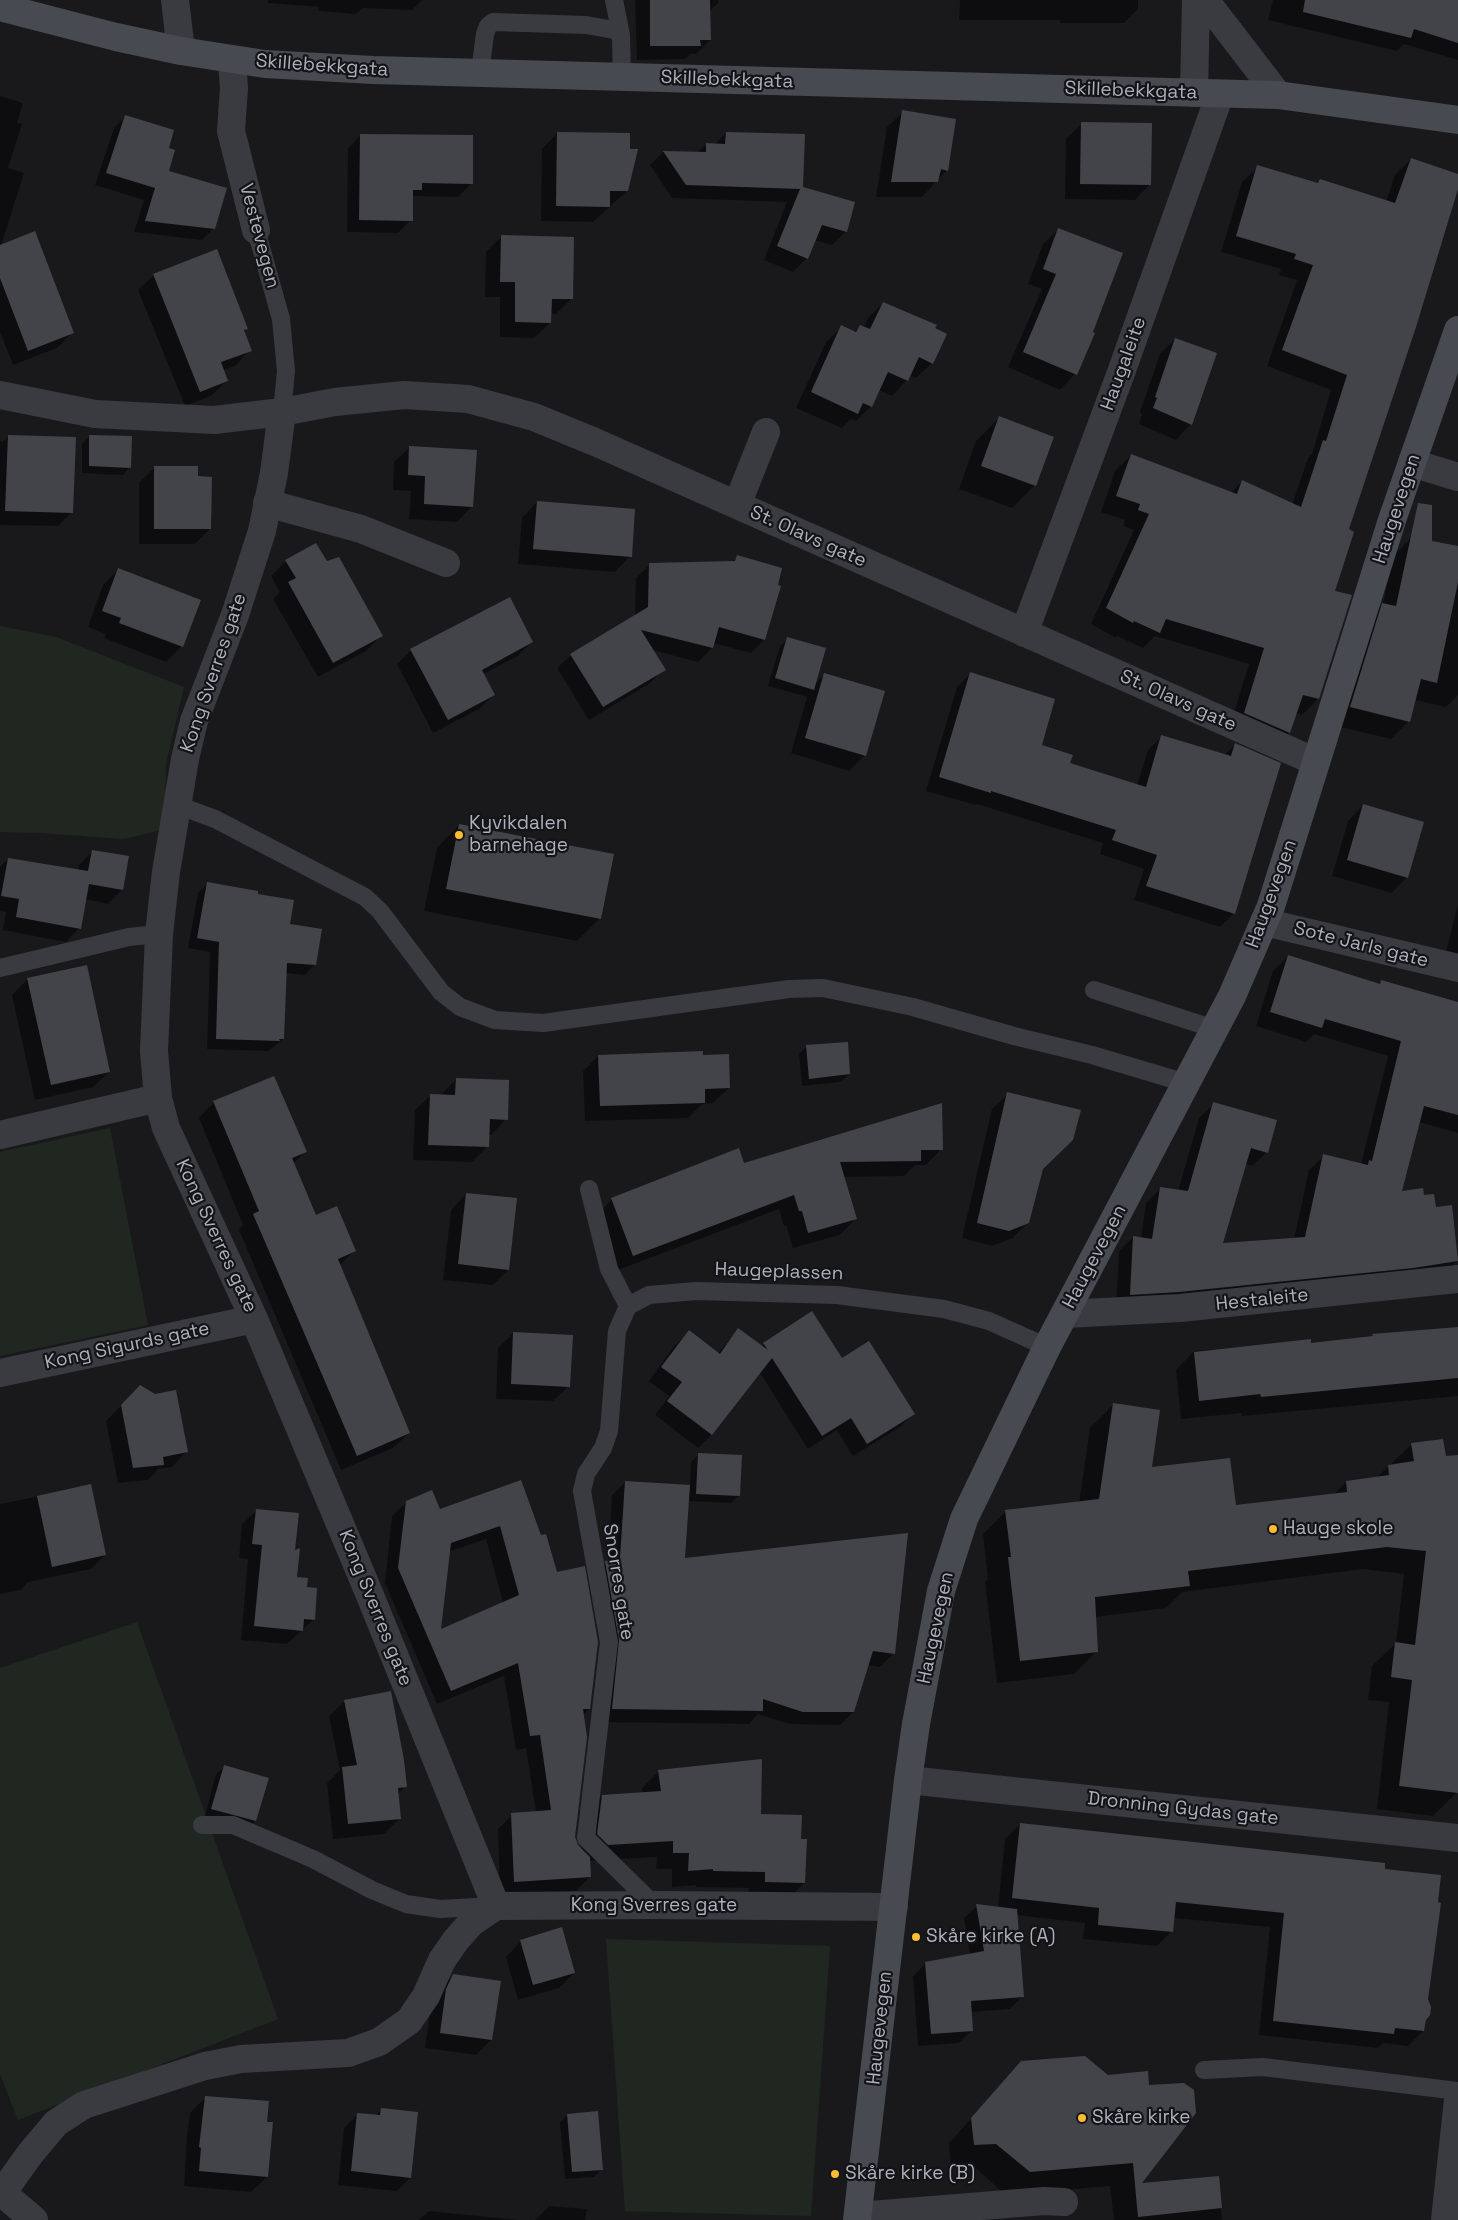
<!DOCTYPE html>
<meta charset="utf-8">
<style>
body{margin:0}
canvas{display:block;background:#19191c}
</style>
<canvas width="1458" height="2220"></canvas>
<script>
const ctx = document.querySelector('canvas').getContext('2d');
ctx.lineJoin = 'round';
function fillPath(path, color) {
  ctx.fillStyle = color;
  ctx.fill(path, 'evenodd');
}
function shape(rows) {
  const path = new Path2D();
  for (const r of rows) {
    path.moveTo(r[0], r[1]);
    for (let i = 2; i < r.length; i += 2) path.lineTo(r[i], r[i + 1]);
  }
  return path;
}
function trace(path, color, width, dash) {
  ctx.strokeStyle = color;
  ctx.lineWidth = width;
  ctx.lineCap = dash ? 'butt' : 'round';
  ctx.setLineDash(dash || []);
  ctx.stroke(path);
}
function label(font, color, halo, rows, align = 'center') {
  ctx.font = font + ' "Space Grotesk",sans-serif';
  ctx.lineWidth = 4.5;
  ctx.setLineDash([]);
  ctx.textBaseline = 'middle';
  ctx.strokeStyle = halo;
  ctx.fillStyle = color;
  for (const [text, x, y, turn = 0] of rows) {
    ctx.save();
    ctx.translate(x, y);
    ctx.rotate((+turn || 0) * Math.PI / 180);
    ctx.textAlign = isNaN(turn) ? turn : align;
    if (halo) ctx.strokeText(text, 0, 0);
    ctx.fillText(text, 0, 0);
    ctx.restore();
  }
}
const green = shape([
 [0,626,56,637,184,687,166,764,165,829,124,839,41,833,0,832],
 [110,1128,148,1325,0,1356,0,1152],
 [137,1622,278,2019,18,2120,0,2074,0,1668],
 [606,1939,830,1946,811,2216,625,2211]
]);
const shadow = shape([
 [268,0,422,0,412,10,363,8,356,14,318,11,319,7,268,3],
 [635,0,718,0,718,3,709,12,710,40,696,54,690,54,685,59,637,60],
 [960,0,1138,0,1138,9,1124,23,1060,23,1060,20,959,20],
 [1273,0,1458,0,1458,60,1404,44,1397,51,1268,20],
 [0,96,23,103,17,123,22,124,8,168,24,173,1,246,73,332,57,348,13,365,0,332],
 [903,112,947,170,922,197,876,197,887,127],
 [126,116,167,149,167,172,214,228,202,240,134,232,144,200,95,185,114,128],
 [1081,124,1150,184,1135,200,1065,199,1066,139],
 [557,133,627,191,593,222,541,221,542,149],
 [726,133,802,188,846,231,832,245,814,240,807,258,793,272,764,260,787,202,672,198,650,165,663,152,697,153,706,144,715,144],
 [361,135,471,184,458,197,414,196,412,199,411,220,398,233,347,232,348,148],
 [1411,159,1458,175,1458,185,1347,530,1333,592,1318,699,1302,715,1296,713,1289,733,1273,748,1229,729,1249,664,1155,636,1143,648,1117,636,1116,638,1091,624,1134,530,1123,526,1125,520,1101,512,1115,471,1131,455,1231,493,1242,481,1292,505,1308,458,1312,454,1331,390,1267,366,1297,280,1279,275,1281,269,1221,252,1242,182,1258,167,1316,184,1320,181,1386,202,1395,175],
 [1059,229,1075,374,1060,390,1008,367,1042,289,1028,284,1043,244],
 [501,237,571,299,556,314,550,314,550,323,534,338,500,337,500,297,485,297,486,252],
 [154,275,247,329,243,332,250,350,235,366,223,370,227,380,211,396,185,406,138,290],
 [883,303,932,363,916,378,910,375,907,380,892,396,879,390,871,406,856,421,851,419,842,428,796,408,826,342,842,327,854,332,860,326,863,328,868,318],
 [1175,339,1191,424,1176,440,1139,424,1142,414,1140,412,1160,354],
 [999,418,1035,485,1012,508,959,489,976,441],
 [8,436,72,512,58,526,0,525,0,441,3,442],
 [90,436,130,467,123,475,82,473,82,444],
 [410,447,472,506,457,522,409,519,411,491,393,490,394,462],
 [155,467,197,477,210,529,195,544,139,544,139,483],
 [537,502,630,556,615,572,518,564,522,518],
 [1411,538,1458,547,1458,695,1446,707,1414,700,1409,721,1391,739,1332,725,1365,623,1383,604,1393,556],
 [737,557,764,640,751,653,713,643,712,648,698,662,652,650,664,669,650,683,589,720,557,668,571,655,635,617,636,578,650,564,731,563],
 [286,561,382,635,366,651,318,677,273,599,280,592,271,576],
 [118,570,199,600,182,646,166,662,104,638,106,634,88,627,103,585],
 [788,639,814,685,825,674,865,755,849,771,791,753,807,697,768,686,780,646],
 [532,641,518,656,483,674,494,695,479,709,433,733,397,664,411,650],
 [970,674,1040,746,1069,764,1137,785,1148,750,1162,736,1224,755,1235,745,1234,913,1220,927,1134,900,1144,869,1100,854,1103,843,977,804,976,805,926,791,957,687],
 [1363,805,1407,877,1392,893,1332,876,1348,821],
 [459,825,600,918,577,941,424,911,437,848],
 [93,851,127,857,122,890,108,904,85,899,79,928,66,942,3,930,6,912,0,911,0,867,8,859,78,871,79,865],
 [208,883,256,895,289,925,315,964,305,975,285,973,283,1039,268,1051,207,1049,210,952,188,948,198,893],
 [1458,904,1458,955,1446,952],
 [1288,956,1378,985,1381,981,1458,1013,1458,1133,1419,1122,1400,1193,1423,1196,1434,1209,1458,1260,1443,1275,1116,1309,1119,1251,1133,1237,1141,1238,1146,1203,1160,1189,1178,1191,1199,1118,1214,1104,1267,1152,1252,1166,1245,1164,1222,1244,1294,1239,1309,1170,1324,1156,1361,1164,1388,1056,1314,1034,1306,1042,1256,1026,1273,971],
 [28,979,109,1072,93,1087,35,1100,12,995],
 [807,1046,849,1074,841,1082,802,1086,799,1054],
 [598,1056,702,1057,729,1088,713,1103,702,1104,688,1118,585,1121,583,1071],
 [456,1079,506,1119,491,1135,488,1135,487,1147,472,1162,413,1160,415,1110,431,1095,441,1095],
 [1008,1094,1041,1169,1028,1222,1013,1238,992,1246,962,1238,992,1109],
 [214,1102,305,1152,293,1164,315,1217,354,1251,339,1266,409,1433,393,1448,341,1470,239,1230,243,1225,199,1118],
 [941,1105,941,1149,926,1165,915,1165,904,1176,843,1177,855,1219,840,1235,793,1248,786,1225,784,1226,779,1209,618,1270,597,1215,612,1199,744,1165],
 [466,1194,508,1270,493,1285,443,1280,451,1210],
 [812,1313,842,1360,913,1414,900,1427,853,1456,837,1430,808,1449,760,1373,712,1434,698,1448,655,1415,669,1396,649,1381,675,1345,689,1332,718,1353,738,1330,760,1347],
 [1458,1327,1458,1396,1242,1416,1242,1413,1181,1419,1176,1370,1194,1351,1310,1341,1310,1344,1370,1338,1373,1335],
 [513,1333,569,1386,553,1401,496,1399,498,1348],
 [125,1402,187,1451,172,1467,158,1469,148,1480,118,1483,106,1421],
 [1113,1405,1151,1469,1234,1506,1333,1495,1346,1482,1376,1478,1412,1444,1444,1457,1458,1456,1458,1780,1457,1792,1433,1816,1377,1809,1389,1702,1368,1700,1372,1666,1396,1643,1404,1574,1363,1569,1182,1592,1166,1608,1095,1617,1097,1651,1074,1674,997,1683,985,1582,988,1579,983,1534,1006,1511,1079,1503,1090,1428],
 [699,1454,739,1495,731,1503,687,1501,684,1559,894,1653,880,1667,868,1665,853,1712,840,1725,789,1724,758,1714,749,1724,599,1722,607,1654,593,1576,608,1562,612,1495,625,1482,690,1486,691,1462],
 [520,1482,589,1709,583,1715,574,1837,577,1846,581,1850,585,1813,602,1796,643,1794,642,1788,659,1771,760,1815,799,1840,804,1883,787,1900,748,1898,749,1888,696,1887,696,1885,672,1887,672,1869,656,1869,657,1857,589,1861,590,1877,576,1891,500,1896,498,1829,512,1815,536,1813,526,1748,516,1750,504,1676,437,1704,385,1583,392,1516,407,1502,439,1510],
 [486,1539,503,1603,439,1631,448,1552],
 [90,1486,105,1555,91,1569,28,1582,21,1590,0,1594,0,1504],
 [257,1510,294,1552,296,1578,305,1588,314,1619,287,1644,241,1640,248,1559,239,1558,242,1524],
 [345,1701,405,1787,397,1795,400,1818,384,1834,333,1839,327,1783,340,1770,329,1716],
 [224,1767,255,1821,248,1828,205,1816,216,1774],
 [1020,1824,1383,1870,1424,2020,1423,2031,1408,2046,1383,2043,1378,2048,1259,2035,1270,1927,1173,1918,1172,1931,1157,1946,1083,1939,1085,1923,1016,1915,1023,1996,1010,2009,970,2012,972,2030,959,2043,918,2046,913,1976,926,1963,970,1955,964,1918,977,1906,998,1908,1005,1839],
 [521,1941,574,1973,559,1988,518,2000,506,1957],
 [453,1975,491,2040,476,2055,425,2048,431,2006,438,1991],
 [1022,2062,1107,2076,1147,2073,1139,2185,1218,2177,1222,2220,1114,2220,1110,2186,1006,2195,973,2166,951,2168,949,2143],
 [206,2097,266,2123,267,2177,251,2192,184,2186,187,2136,190,2113],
 [382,2109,410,2178,397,2191,338,2185,344,2128,358,2114,375,2116],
 [568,2115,601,2170,594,2177,565,2179,560,2122],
 [549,2206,587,2209,585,2220,535,2220],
 [429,2211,519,2220,419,2220]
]);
const building = shape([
 [650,0,710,0,711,40,700,40,701,46,650,46],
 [1305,0,1458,0,1458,43,1414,29,1411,38,1303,12],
 [902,110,956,119,948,171,941,169,938,182,891,182],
 [125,115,174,130,169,148,175,150,169,171,227,188,215,229,145,221,155,188,106,173],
 [1081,122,1152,123,1151,185,1080,184],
 [557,132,630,133,630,149,638,149,628,191,610,191,610,207,556,206],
 [726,132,805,134,803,187,855,202,847,232,822,225,808,259,777,246,800,189,686,185,663,151,706,152,706,143,725,144],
 [360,134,473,135,473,184,422,183,422,190,413,190,413,221,359,220],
 [1411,158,1458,174,1458,189,1416,327,1349,529,1354,532,1335,591,1352,595,1319,699,1303,695,1290,733,1244,713,1264,648,1166,619,1160,633,1134,621,1133,623,1106,608,1149,514,1138,510,1140,504,1116,496,1131,454,1237,494,1242,480,1301,507,1323,440,1326,441,1347,375,1282,350,1313,265,1294,259,1296,254,1236,236,1257,165,1318,183,1320,179,1395,203],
 [1058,228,1123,253,1093,332,1095,333,1077,375,1023,352,1056,274,1043,269],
 [35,231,74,333,28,351,0,278,0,245],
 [501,235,574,237,573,299,552,299,551,323,515,322,515,282,500,282],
 [217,249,248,329,244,330,252,351,221,362,228,381,200,392,153,274],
 [883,302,937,325,935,328,947,334,933,364,919,357,908,381,888,372,872,407,863,403,858,414,811,392,841,325,856,332,860,325,870,329],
 [1175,338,1217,353,1192,425,1153,408,1157,398,1155,397],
 [999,416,1054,437,1036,486,981,466],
 [8,435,76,437,73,513,5,511],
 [89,435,132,436,131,468,89,466],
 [409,446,477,450,473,507,424,504,425,476,408,475],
 [154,466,198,466,198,476,212,477,211,529,154,529],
 [537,501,635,509,632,557,533,549],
 [1418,503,1432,505,1432,541,1458,546,1458,582,1437,683,1421,679,1410,722,1350,707,1382,603,1396,606],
 [316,543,327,561,339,557,383,636,333,663,288,582,296,578,285,560],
 [737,555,782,568,778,585,781,586,765,640,719,627,713,648,641,630,666,670,603,707,570,654,648,607,649,563,735,561],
 [118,568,201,600,183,647,119,623,121,618,102,611],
 [510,597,533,642,482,670,495,695,448,720,410,649],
 [787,637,826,648,814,690,775,678],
 [970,672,1055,699,1042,745,1073,755,1070,763,1146,787,1161,735,1231,756,1235,743,1281,763,1235,914,1146,886,1157,855,1112,840,1116,830,991,791,991,793,939,777],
 [824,673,885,691,866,756,805,738],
 [1363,804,1424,822,1408,878,1347,860],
 [459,824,614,854,601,919,446,889],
 [92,850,129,856,123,890,89,884,81,929,16,917,19,899,1,896,8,858,88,871],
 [207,882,258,891,258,894,294,900,290,924,322,929,316,965,287,963,284,1039,279,1039,280,1041,216,1039,219,942,197,938],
 [1288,955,1380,984,1381,980,1458,1002,1458,1115,1424,1106,1402,1191,1423,1188,1424,1195,1434,1194,1436,1207,1452,1205,1458,1261,1413,1268,1179,1292,1130,1295,1133,1236,1152,1239,1160,1187,1188,1191,1213,1102,1277,1120,1268,1153,1251,1148,1223,1243,1305,1237,1323,1154,1368,1165,1369,1160,1372,1161,1401,1041,1325,1019,1322,1028,1270,1012],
 [87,965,110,1072,51,1085,27,978],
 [848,1042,850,1074,809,1079,806,1045],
 [703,1051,703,1055,729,1054,730,1088,705,1089,705,1103,600,1106,598,1055],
 [274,1076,307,1152,292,1158,316,1215,337,1206,356,1251,338,1259,410,1433,357,1456,253,1214,259,1211,213,1101],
 [456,1078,509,1080,508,1120,490,1119,489,1147,428,1145,430,1094,455,1095],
 [1007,1092,1081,1110,1073,1140,1043,1169,1029,1223,1009,1231,977,1223],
 [942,1103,943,1150,921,1150,921,1161,840,1162,857,1219,808,1233,802,1211,799,1211,794,1195,633,1256,611,1198,739,1148,744,1163],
 [466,1193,517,1198,509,1270,458,1264],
 [812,1311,842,1358,869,1341,915,1414,867,1444,851,1418,822,1436,772,1358,712,1435,667,1401,682,1382,661,1367,689,1330,720,1354,738,1328,768,1350,763,1343],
 [1458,1327,1458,1378,1261,1397,1260,1394,1199,1401,1194,1352,1311,1339,1311,1343,1373,1336,1372,1334],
 [513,1332,573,1335,570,1387,511,1384],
 [140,1385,155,1394,176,1390,188,1452,163,1457,164,1465,133,1468,121,1405],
 [1113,1403,1160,1410,1152,1467,1230,1458,1236,1505,1347,1492,1346,1481,1389,1475,1388,1465,1414,1461,1411,1443,1443,1439,1446,1456,1458,1455,1458,1793,1399,1786,1412,1680,1391,1677,1395,1642,1415,1645,1426,1551,1387,1547,1188,1571,1190,1586,1095,1597,1098,1652,1020,1661,1008,1557,1011,1557,1005,1510,1099,1499],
 [698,1453,742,1455,740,1496,696,1494],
 [521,1480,541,1535,546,1534,557,1572,585,1566,598,1642,590,1709,583,1709,587,1737,575,1837,578,1845,590,1857,591,1877,514,1882,511,1813,551,1810,540,1735,530,1736,518,1663,451,1691,398,1568,406,1501,432,1490,440,1509],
 [500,1526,519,1595,441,1629,451,1543],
 [625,1481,690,1485,685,1558,908,1533,895,1654,873,1651,854,1712,803,1712,763,1699,763,1711,612,1709,619,1640,605,1561,620,1558],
 [91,1484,106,1555,52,1567,37,1496],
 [256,1509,299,1513,295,1550,300,1548,297,1577,308,1578,307,1587,317,1588,315,1620,304,1619,303,1631,254,1626,262,1545,252,1544],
 [391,1691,404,1760,407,1787,398,1788,401,1819,348,1824,342,1767,357,1765,344,1700],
 [762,1759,761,1814,802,1815,801,1839,807,1839,805,1883,765,1882,765,1872,713,1871,713,1869,688,1871,689,1853,673,1853,673,1841,608,1845,597,1834,602,1795,661,1791,658,1770],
 [224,1765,269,1778,256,1821,211,1809],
 [1020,1823,1385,1863,1385,1869,1441,1875,1438,1902,1441,1903,1428,1999,1431,2007,1430,2015,1426,2020,1424,2031,1395,2028,1394,2034,1273,2021,1284,1913,1176,1902,1173,1932,1098,1925,1099,1908,1012,1898],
 [976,1904,1017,1909,1024,1997,971,2001,973,2031,931,2034,925,1962,984,1951],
 [562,1927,575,1973,533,1985,520,1940],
 [453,1974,501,1981,492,2040,440,2033,446,1989],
 [1085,2056,1108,2075,1148,2071,1149,2085,1184,2083,1194,2090,1196,2113,1142,2183,1219,2176,1222,2208,1138,2217,1133,2163,1030,2172,996,2144,974,2145,971,2118,1021,2061],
 [205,2096,269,2101,267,2122,273,2122,268,2177,199,2171,201,2148,199,2147],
 [381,2108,418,2112,411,2178,351,2171,357,2113,380,2115],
 [598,2111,603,2170,572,2172,567,2114]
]);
const lane = shape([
 [614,0,621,35,622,77],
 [480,73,485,34,488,26,493,22,586,25,614,30,621,35],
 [256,230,281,319,286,371,282,412],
 [177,805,215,819,365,897,380,911,441,992,460,1007,495,1020,543,1023,789,989,823,988,913,1007,1014,1036,1092,1055,1186,1083],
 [0,968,129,937,159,934],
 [1094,990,1215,1029],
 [589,1189,609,1269,628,1306,649,1295,696,1291,837,1295,944,1309,989,1321,1047,1347],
 [628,1306,617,1331,609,1431,603,1448,586,1474,582,1491,609,1642,586,1838,654,1905],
 [202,1825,233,1825,313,1859,372,1890,406,1904,440,1909,493,1906],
 [1204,2070,1263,2067,1458,2091]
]);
const street = shape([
 [175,0,181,51],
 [1205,0,1278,95],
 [232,60,234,88,231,131,256,230],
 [1194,93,1196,0],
 [0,395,95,414,214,420,282,412,335,402,404,395,468,399,534,417,595,442,1316,762],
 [282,412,274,473,262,531,235,615,194,721,185,759,166,872,159,934,154,1051,158,1098,166,1128,254,1319,369,1593,496,1906,654,1905,894,1907],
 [1412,463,1458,477],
 [267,503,361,529,446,563],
 [737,505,766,432],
 [1024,633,1122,370,1220,94],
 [1264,922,1458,968],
 [0,1135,158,1098],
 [1065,1314,1180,1308,1458,1279],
 [0,1373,254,1319],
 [908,1780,1458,1838],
 [0,2191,34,2220],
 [2,2193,30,2154,56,2123,84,2105,205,2066,241,2059,348,2053,379,2042,409,2021,426,1996,442,1960,456,1940,471,1923,496,1906],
 [858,2216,1044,2201,1064,2202],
 [1445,2220,1458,2100]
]);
const secondary = shape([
 [0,7,116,37,181,51,265,64,373,70,1278,95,1458,120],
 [857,2220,908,1780,916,1724,941,1591,964,1519,1047,1347,1232,996,1271,906,1392,520,1458,330]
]);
const markers = [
 [459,835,5,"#fabd32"],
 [1273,1529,5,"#fabd32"],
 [916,1937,5,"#fabd32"],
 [1082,2118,5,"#fabd32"],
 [835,2174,5,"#fabd32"]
];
const streetNames = [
 ["Skillebekkgata",322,66,4],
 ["Skillebekkgata",727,80,2],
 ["Skillebekkgata",1131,91,2],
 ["Vestevegen",259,236,75],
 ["Haugaleite",1124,364,-70],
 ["Haugevegen",1397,509,-72],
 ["St. Olavs gate",808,537,24],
 ["Kong Sverres gate",214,673,-71],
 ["St. Olavs gate",1178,701,24],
 ["Haugevegen",1272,894,-70],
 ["Sote Jarls gate",1361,945,14],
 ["Kong Sverres gate",216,1236,65],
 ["Haugevegen",1095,1257,-62],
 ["Haugeplassen",779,1272,2],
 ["Hestaleite",1262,1300,-6],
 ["Kong Sigurds gate",127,1346,-12],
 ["Snorres gate",618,1582,81],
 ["Kong Sverres gate",375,1608,68],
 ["Haugevegen",936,1628,-78],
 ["Dronning Gydas gate",1183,1809,6],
 ["Kong Sverres gate",654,1906],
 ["Haugevegen",880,2028,-84]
];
const poiNames = [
 ["Kyvikdalen",469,824],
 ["barnehage",469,846],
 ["Hauge skole",1283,1529],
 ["Skåre kirke (A)",926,1937],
 ["Skåre kirke",1092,2118],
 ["Skåre kirke (B)",845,2174]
];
fillPath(green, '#1f2720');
fillPath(shadow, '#0007');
fillPath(building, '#434449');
trace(lane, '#3a3b41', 18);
trace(street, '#3a3b41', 28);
trace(secondary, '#484a51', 28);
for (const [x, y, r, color] of markers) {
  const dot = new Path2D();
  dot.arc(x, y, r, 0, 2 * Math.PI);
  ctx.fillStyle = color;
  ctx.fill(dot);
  trace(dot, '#141417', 2);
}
label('19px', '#abb0bc', '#141417', streetNames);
label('19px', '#abb0bc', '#141417', poiNames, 'left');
</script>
